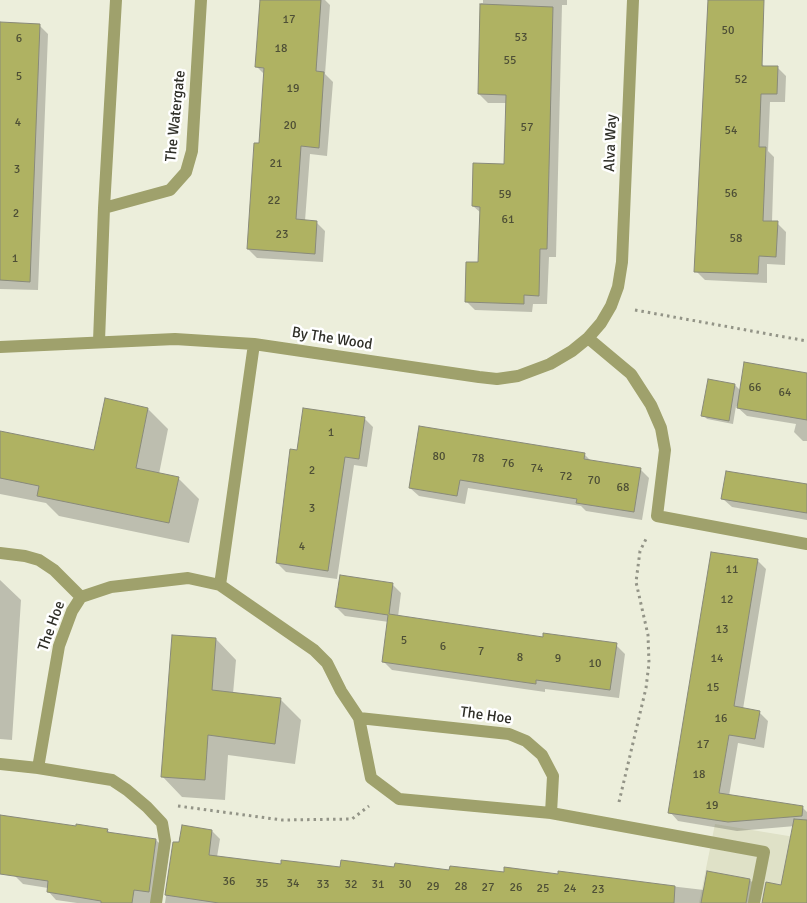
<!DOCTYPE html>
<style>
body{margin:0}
canvas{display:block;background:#eceedb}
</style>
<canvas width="807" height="903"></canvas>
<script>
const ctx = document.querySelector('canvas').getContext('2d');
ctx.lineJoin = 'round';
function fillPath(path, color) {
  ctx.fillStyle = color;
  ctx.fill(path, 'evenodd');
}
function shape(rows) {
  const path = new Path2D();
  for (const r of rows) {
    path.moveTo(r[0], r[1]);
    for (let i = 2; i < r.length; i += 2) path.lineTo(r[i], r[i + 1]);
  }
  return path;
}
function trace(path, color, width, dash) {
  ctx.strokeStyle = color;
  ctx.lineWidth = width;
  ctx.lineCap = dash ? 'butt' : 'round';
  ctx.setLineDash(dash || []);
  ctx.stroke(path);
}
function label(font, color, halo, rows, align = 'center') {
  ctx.font = font + ' Signika,sans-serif';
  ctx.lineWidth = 5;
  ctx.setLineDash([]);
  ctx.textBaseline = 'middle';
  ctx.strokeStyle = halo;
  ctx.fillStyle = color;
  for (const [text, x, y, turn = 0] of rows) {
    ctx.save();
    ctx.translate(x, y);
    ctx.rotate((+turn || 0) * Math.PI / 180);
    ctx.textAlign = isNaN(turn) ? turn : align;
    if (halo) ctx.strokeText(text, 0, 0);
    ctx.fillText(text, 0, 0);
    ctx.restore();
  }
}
const built = shape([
 [715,824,807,839,807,903,699,903]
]);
const shadow = shape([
 [261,0,325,0,330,5,325,74,333,82,327,156,310,154,305,221,316,222,325,231,323,262,257,258,248,249,260,144,264,74,256,66],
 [483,0,567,0,567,5,562,5,556,257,549,257,547,304,533,304,532,312,475,310,466,301,479,263,481,213,473,206,505,165,507,103,488,103,479,94,481,3,483,3],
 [708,0,757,0,762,64,765,67,777,67,786,76,785,102,770,102,768,151,774,157,772,222,777,223,786,232,785,265,767,264,767,283,705,280,696,271],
 [0,23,39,25,48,34,38,290,0,289],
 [807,374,807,441,803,441,794,432,796,424,747,416,736,406,733,424,707,419,703,415,735,385,741,391],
 [148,409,168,429,159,474,178,478,199,499,189,543,59,516,46,503,0,494,0,432,94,452],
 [364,418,373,427,367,467,354,465,337,579,286,572,277,563,298,451],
 [584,454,592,462,641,470,649,478,642,520,586,511,581,506,468,488,465,504,419,496,410,488],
 [807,485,807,520,732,507,723,499],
 [757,560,766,569,743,709,759,712,768,721,764,748,738,743,729,796,802,807,807,812,807,825,737,831,678,821,670,812],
 [0,580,21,600,12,740,0,739],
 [392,584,401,593,398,617,544,639,616,645,625,654,619,698,545,689,545,692,392,670,383,661,389,622,345,616,336,607],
 [216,639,236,660,233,694,281,700,301,720,295,764,228,755,225,800,182,797,162,776],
 [0,815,77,827,107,830,111,834,156,840,164,848,157,903,77,903,56,900,48,891,48,888,23,884,15,876,0,868],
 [212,831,220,839,217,857,282,866,559,875,559,873,704,890,750,880,758,888,755,903,165,903,174,843,180,844]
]);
const building = shape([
 [260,0,321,0,316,71,324,72,319,148,301,146,296,219,317,221,315,254,247,249,254,143,259,143,264,68,255,67,260,0],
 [708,0,764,0,762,66,778,66,777,94,761,94,759,147,766,147,763,221,778,221,776,257,759,256,758,274,694,272,708,0],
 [480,4,553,7,547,249,540,249,539,296,524,295,524,304,465,302,466,262,478,262,480,207,472,206,473,163,504,164,506,95,478,94,480,4],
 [0,22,40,24,30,282,0,280,0,22],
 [744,362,807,373,807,420,737,408,744,362],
 [708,379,735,384,729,421,701,416,708,379],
 [105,398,148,408,136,468,179,477,169,523,37,496,39,486,0,478,0,431,94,450,105,398],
 [303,408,365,417,359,459,345,457,328,571,276,563,290,449,297,450,303,408],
 [419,426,585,453,584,459,641,468,634,512,576,503,577,499,460,480,457,496,409,488,419,426],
 [726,471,807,484,807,513,721,499,726,471],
 [711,552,758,559,734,706,760,711,755,739,729,735,719,793,803,806,802,816,728,822,668,813,711,552],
 [340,575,393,583,389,614,543,637,543,633,617,643,610,690,536,680,536,684,382,662,388,615,335,607,340,575],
 [172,635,216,638,212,690,281,698,275,744,208,735,205,780,161,777,172,635],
 [0,815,76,826,76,824,108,829,107,832,156,839,149,892,134,890,132,903,101,903,101,901,47,892,48,881,0,874,0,815],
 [794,819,807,820,807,903,762,903,766,882,781,885,794,819],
 [182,825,212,830,209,855,281,864,281,860,340,867,341,860,394,867,395,863,449,870,450,866,504,872,504,867,558,874,558,871,675,886,674,903,219,903,165,895,173,842,179,842,182,825],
 [707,871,750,879,746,903,701,903,707,871]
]);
const path = shape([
 [635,310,807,341],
 [619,802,646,688,649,663,648,635,636,582,640,551,647,537],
 [178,806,282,820,352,819,369,806]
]);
const minor = shape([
 [104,208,170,190,186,172,192,151,201,0],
 [588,338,631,374,651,405,661,428,665,450,657,516,807,544],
 [99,341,104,208,116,0],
 [0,347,175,339,254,344,479,377,497,379,518,376,550,364,572,351,588,338,601,323,611,306,618,287,622,262,633,0],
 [0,553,25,556,39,560,54,570,81,597],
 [220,585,254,344],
 [359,718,509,734,526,741,542,755,553,776,551,813,399,799,371,778,359,718],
 [0,764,38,768,59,646,72,611,81,597,111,587,188,578,220,585,314,650,327,663,341,691,359,718],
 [38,768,112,780,127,790,147,807,162,823,165,841,156,903],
 [551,813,764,852,754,903]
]);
const numberNames = [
 ["17",289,20],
 ["50",728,31],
 ["53",521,38],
 ["6",19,39],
 ["18",281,49],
 ["55",510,61],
 ["5",19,77],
 ["52",741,80],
 ["19",293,89],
 ["4",18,123],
 ["20",290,126],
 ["57",527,128],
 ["54",731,131],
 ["21",276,164],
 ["3",17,170],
 ["56",731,194],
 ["59",505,195],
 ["22",274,201],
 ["2",16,214],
 ["61",508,220],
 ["23",282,235],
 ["58",736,239],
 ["1",15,259],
 ["66",755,388],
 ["64",785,393],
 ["1",331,433],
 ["80",439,457],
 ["78",478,459],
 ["76",508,464],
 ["74",537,469],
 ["2",312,471],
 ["72",566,477],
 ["70",594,481],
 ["68",623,488],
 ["3",312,509],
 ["4",302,547],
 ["11",732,570],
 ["12",727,600],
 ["13",722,630],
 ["5",404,641],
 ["6",443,647],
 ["7",481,652],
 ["8",520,658],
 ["9",558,659],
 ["14",717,659],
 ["10",595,664],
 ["15",713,688],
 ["16",721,719],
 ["17",703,745],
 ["18",699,775],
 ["19",712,806],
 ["36",229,882],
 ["35",262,884],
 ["34",293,884],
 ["33",323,885],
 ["32",351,885],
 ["31",378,885],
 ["30",405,885],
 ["29",433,887],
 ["28",461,887],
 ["27",488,888],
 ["26",516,888],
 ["25",543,889],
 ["24",570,889],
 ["23",598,890]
];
const streetNames = [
 ["The Watergate",176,116,-84],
 ["Alva Way",611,143,-88],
 ["By The Wood",332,339,9],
 ["The Hoe",52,626,-70],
 ["The Hoe",486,716,8]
];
fillPath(built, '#dfe1c7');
fillPath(shadow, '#0003');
fillPath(building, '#afb262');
trace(building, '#898a7a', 1);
trace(path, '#939487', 3, [2.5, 4]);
trace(minor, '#9fa16c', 12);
label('12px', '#4e4f36', null, numberNames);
label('15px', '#2e2e27', '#fff', streetNames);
</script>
